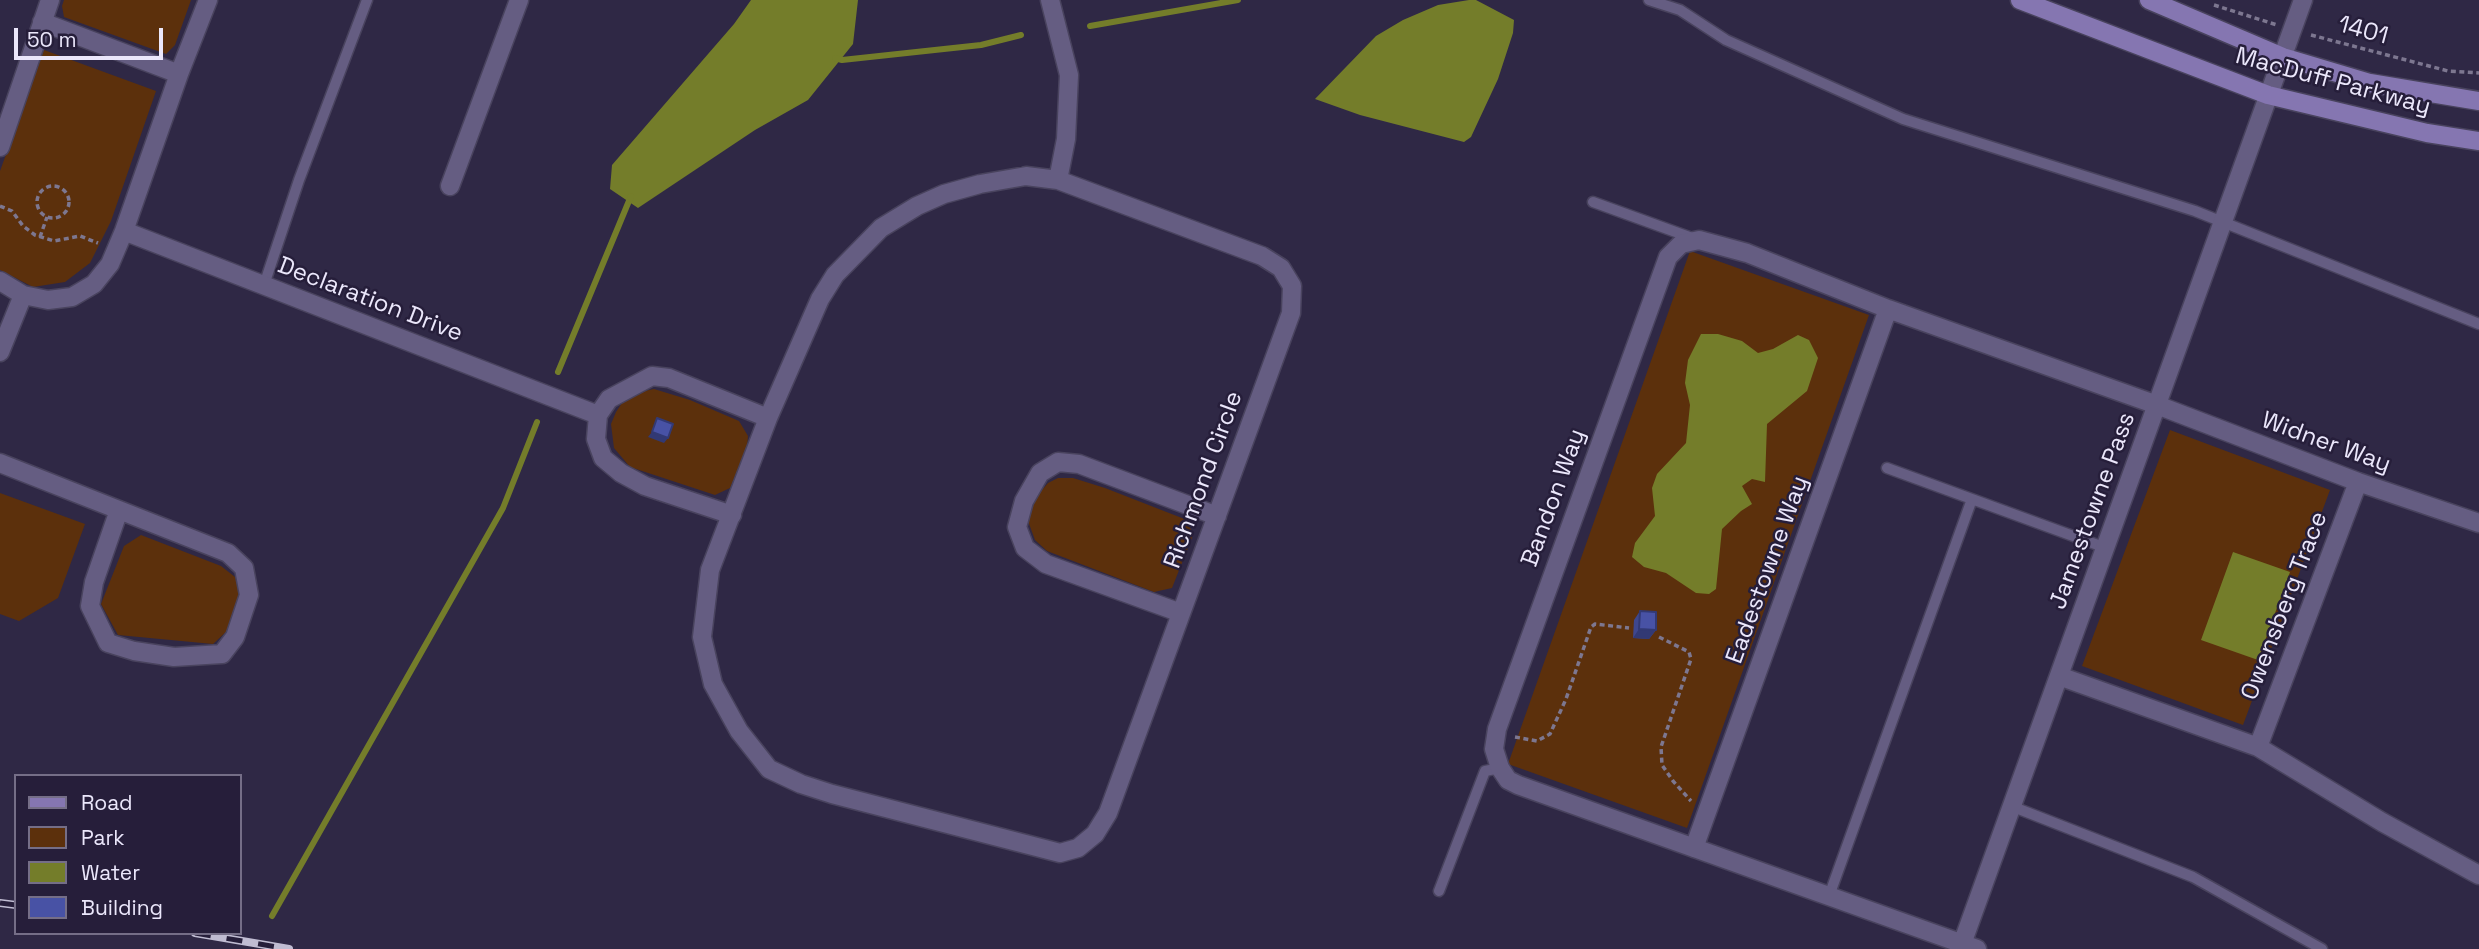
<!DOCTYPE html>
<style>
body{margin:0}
#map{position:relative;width:2479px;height:949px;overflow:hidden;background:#2f2845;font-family:"Space Grotesk",sans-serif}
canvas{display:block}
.legend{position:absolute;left:14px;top:774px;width:228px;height:161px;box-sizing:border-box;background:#261e3a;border:2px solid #756e87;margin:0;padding:9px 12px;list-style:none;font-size:21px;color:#ebe7fb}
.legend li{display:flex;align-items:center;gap:14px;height:35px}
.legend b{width:35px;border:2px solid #756e87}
.scale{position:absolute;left:14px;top:28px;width:149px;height:32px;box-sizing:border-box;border:4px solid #ebe7fb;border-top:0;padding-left:9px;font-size:21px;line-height:24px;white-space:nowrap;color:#ebe7fb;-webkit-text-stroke:5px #261e3a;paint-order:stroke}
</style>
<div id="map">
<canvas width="2479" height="949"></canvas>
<ul class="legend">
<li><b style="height:9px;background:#8576b1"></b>Road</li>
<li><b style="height:19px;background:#5c300c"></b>Park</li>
<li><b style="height:19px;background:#747d2a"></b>Water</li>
<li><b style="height:19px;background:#4852a5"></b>Building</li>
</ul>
<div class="scale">50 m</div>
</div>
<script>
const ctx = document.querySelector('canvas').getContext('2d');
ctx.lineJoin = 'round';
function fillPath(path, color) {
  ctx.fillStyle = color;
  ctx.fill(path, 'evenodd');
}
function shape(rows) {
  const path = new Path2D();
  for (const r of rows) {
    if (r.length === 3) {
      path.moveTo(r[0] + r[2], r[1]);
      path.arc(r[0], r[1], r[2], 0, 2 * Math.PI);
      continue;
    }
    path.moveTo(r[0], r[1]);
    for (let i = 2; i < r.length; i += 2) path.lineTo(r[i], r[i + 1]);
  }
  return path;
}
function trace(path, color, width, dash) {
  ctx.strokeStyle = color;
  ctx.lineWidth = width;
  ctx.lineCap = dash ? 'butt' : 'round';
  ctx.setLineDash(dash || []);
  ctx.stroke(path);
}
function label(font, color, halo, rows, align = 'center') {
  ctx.font = font + ' "Space Grotesk",sans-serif';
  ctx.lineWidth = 5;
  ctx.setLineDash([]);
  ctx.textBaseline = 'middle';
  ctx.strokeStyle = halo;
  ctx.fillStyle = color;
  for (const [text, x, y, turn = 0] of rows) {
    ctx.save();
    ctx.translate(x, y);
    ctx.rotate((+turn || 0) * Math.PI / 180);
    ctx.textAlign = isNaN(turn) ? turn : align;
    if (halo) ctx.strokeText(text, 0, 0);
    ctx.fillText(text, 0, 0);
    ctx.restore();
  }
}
const green = shape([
 [64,0,191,0,175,45,166,54,64,17,62,6],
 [44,50,156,91,111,221,90,263,65,282,33,287,0,270,0,171],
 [1690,251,1869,315,1687,828,1508,764],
 [654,389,690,400,739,421,748,436,747,447,730,488,715,495,630,467,614,448,611,424,616,412,624,400,635,393],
 [2170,430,2330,490,2243,725,2082,666],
 [1058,478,1073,478,1105,488,1187,520,1193,535,1172,588,1154,592,1047,551,1035,540,1028,521,1031,510,1037,496,1048,483],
 [0,493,85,524,58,598,19,621,0,614],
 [141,535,221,566,235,577,241,595,226,632,213,644,118,635,101,604,124,546]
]);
const water = shape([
 [751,0,858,0,853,44,808,100,755,130,638,208,610,189,612,165,734,24],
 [1469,0,1476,0,1514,20,1513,33,1498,79,1471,137,1464,142,1360,115,1315,99,1376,36,1403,20,1438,5],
 [1701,334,1718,334,1742,341,1758,353,1773,349,1798,335,1809,340,1818,358,1807,391,1767,424,1765,482,1752,479,1742,486,1752,504,1741,511,1722,529,1716,589,1709,594,1696,593,1666,573,1644,567,1632,557,1635,543,1655,516,1652,488,1657,474,1686,443,1690,405,1685,383,1688,360],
 [2233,552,2290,572,2258,660,2201,640]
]);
const stream = shape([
 [1090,26,1238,0],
 [835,58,842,60,981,45,1021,35],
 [558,372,631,196],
 [272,916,503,508,537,422]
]);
const path = shape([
 [2214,5,2277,25],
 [2311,35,2448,71,2479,73],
 [53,202,16],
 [0,206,12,211,23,226,35,235,54,241,80,236,98,243],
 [40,237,47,217],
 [1659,637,1689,652,1691,659,1661,747,1662,765,1673,781,1691,801],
 [1515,737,1537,741,1550,734,1566,699,1591,627,1595,624,1629,628]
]);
const lane = shape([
 [1649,0,1680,10,1726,40,1903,119,2195,211,2479,324],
 [1593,202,1695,239],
 [264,285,299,180,367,0],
 [1887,468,2106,548],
 [2011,806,2193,877,2322,949],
 [1439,891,1485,771,1500,768],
 [1829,896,1972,499]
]);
const street = shape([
 [1050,0,1069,75,1066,139,1058,180],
 [42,22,179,74],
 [0,147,50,0],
 [1026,176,1058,180,1262,256,1281,268,1292,286,1291,313,1108,813,1095,834,1078,848,1060,853,832,794,801,784,769,769,739,731,713,684,702,637,710,570,768,418,820,299,835,275,881,228,917,206,944,194,980,184,1026,176],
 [450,186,519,0],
 [124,231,598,415],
 [0,281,23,295,48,300,72,297,94,284,110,264,124,231,179,74,208,0],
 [0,352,23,295],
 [0,463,119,510,228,553,244,568,249,595,235,637,222,654,174,657,134,651,108,643,90,606,94,582,119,510],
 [732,515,645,486,621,473,603,458,596,439,598,415,609,399,652,376,669,378,768,418],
 [1181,613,1046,564,1025,548,1017,527,1024,501,1040,473,1058,462,1079,464,1217,516],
 [2059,676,2258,747,2382,822,2479,875],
 [2258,747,2358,482],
 [1694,848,1888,309],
 [1962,944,2303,0],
 [1977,949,1518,785,1508,780,1500,768,1494,749,1497,729,1668,257,1681,244,1699,240,1747,253,1888,309,2157,405,2358,482,2479,523]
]);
const secondary = shape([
 [2020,0,2268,95,2427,133,2479,141],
 [2149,0,2283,57,2370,83,2479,101]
]);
const rail = shape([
 [0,903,16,905],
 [195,933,289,949]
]);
const wall = shape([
 [1640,611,1656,630,1649,639,1633,638,1634,620]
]);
const shadedWall = shape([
 [652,432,668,438,664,443,648,437],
 [1639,629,1656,630,1649,639,1633,638]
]);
const building = shape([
 [657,418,673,424,668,438,652,432,657,418],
 [1640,611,1656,612,1656,630,1639,629,1640,611]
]);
const streetNames = [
 ["1401",2363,31,15],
 ["MacDuff Parkway",2333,82,15],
 ["Declaration Drive",370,300,21],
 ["Widner Way",2326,443,20],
 ["Richmond Circle",1204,480,-70],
 ["Bandon Way",1554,498,-70],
 ["Jamestowne Pass",2093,511,-70],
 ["Eadestowne Way",1768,570,-70],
 ["Owensberg Trace",2285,606,-69]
];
fillPath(green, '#5c300c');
fillPath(water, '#747d2a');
trace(stream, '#747d2a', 6);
trace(lane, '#49435e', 13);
trace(street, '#49435e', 21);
trace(secondary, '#49435e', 21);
trace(path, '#7d7790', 3.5, [5, 3.5]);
trace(lane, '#655d82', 10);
trace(street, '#655d82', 18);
trace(secondary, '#8576b1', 18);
trace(rail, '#c0bcd2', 8);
trace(rail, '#261e3a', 5, [16]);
fillPath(wall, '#3e478e');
fillPath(shadedWall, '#323974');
fillPath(building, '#4852a5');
trace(building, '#323974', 2);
label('24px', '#ebe7fb', '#261e3a', streetNames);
</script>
